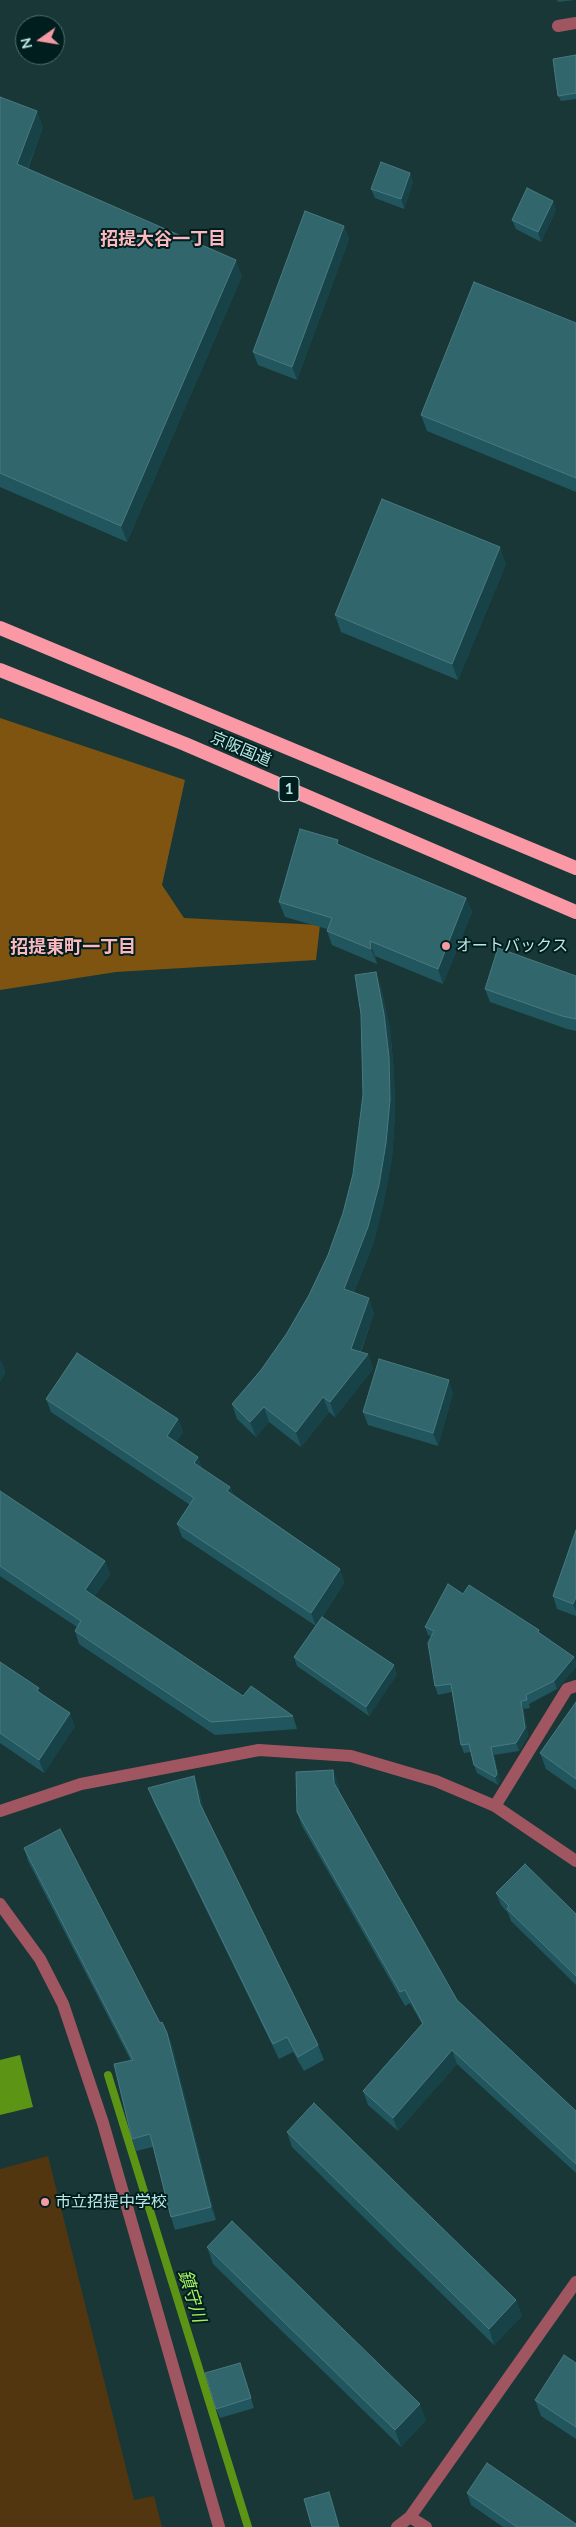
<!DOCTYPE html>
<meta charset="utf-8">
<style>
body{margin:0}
#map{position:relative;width:576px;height:2527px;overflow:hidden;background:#183736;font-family:Lato,sans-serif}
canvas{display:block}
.north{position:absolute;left:15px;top:15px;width:50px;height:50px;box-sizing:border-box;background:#001e1e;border:1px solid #4b6f6e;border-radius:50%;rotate:257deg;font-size:14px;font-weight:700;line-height:20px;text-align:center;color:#bbe8e5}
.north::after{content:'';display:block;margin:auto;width:18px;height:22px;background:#f49aa5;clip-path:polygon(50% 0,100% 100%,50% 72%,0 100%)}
</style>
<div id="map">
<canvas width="576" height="2527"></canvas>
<div class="north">N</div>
</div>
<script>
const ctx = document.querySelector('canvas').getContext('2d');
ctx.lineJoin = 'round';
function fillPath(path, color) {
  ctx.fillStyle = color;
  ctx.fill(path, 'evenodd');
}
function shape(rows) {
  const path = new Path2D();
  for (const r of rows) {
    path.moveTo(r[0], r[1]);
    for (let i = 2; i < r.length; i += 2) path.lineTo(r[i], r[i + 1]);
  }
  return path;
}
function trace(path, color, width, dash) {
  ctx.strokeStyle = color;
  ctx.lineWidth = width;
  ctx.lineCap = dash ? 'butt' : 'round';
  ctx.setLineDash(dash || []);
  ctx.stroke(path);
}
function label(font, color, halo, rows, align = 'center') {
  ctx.font = font + ' Lato,"Noto Sans JP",sans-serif';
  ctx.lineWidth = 4;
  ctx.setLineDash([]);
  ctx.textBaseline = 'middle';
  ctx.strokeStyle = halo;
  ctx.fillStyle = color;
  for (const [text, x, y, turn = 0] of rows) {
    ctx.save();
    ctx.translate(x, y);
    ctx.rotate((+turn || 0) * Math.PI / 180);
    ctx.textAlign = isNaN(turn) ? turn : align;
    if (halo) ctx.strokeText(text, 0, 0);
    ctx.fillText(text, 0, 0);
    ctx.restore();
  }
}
const green = shape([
 [48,2156,134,2500,154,2496,162,2527,0,2527,0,2169]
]);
const forest = shape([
 [0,718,185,780,162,885,184,918,320,925,316,960,116,972,0,990]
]);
const water = shape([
 [20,2055,33,2107,0,2115,0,2060]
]);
const stream = shape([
 [108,2075,248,2527]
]);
const minor = shape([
 [558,26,576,23],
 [495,1806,567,1689,576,1686],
 [0,1904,40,1959,63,2004,103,2123,219,2527],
 [410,2517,426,2527],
 [397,2527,410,2517,576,2282]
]);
const tertiary = shape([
 [0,1811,81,1784,259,1750,351,1756,436,1781,495,1806,576,1861]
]);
const trunk = shape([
 [0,628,576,868],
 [0,670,185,744,576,912]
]);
const wall = shape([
 [557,0,574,0,558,2],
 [576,55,576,99,561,101,558,96],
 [0,97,43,127,28,169,242,276,127,542,0,487],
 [410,173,413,182,404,209,375,198,371,189],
 [553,201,556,210,541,242,516,229,512,220],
 [344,226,349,239,297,380,258,365,253,352],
 [576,323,576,492,427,431,421,415],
 [506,564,458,680,341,632,335,615],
 [340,846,466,898,472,912,443,984,375,956,377,964,332,945,327,931,327,929,285,917,279,902],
 [576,976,576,1031,567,1029,490,1002,485,989],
 [381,987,390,1029,394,1072,395,1115,392,1158,384,1200,374,1242,354,1292,374,1313,361,1352,368,1354,373,1369,335,1417,329,1412,301,1447,269,1422,256,1437,237,1419,232,1404,261,1370,287,1333,309,1295,328,1255,343,1213,353,1174],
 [453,1393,438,1446,368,1425,363,1412],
 [46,1399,178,1419,183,1432,176,1442,198,1457,202,1469,230,1487,233,1494,340,1569,344,1583,317,1625,397,1674,369,1716,297,1666,294,1657,316,1626,182,1537,177,1524,190,1505,51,1412],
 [0,1491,105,1561,110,1574,94,1597,243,1696,293,1716,297,1729,215,1735,79,1644,75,1631,77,1627,0,1576],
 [576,1530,576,1616,557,1609,553,1596],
 [463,1594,541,1634,574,1657,576,1663,576,1667,557,1689,529,1704,530,1708,524,1709,528,1736,519,1751,494,1755,500,1782,498,1785,477,1773,474,1765,471,1752,464,1753,461,1745,452,1692,438,1695,435,1686,431,1636,428,1635,425,1627],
 [0,1662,41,1693,75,1726,44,1773,0,1743],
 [576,1702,576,1790,546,1769,540,1753],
 [338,1783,339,1791,457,2000,576,2111,576,2173,457,2064,398,2131,368,2105,363,2091,422,2024,410,2003,405,2006,302,1826,297,1812],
 [148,1788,199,1790,204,1812,318,2045,324,2060,304,2071,293,2052,279,2059,154,1803],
 [24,1848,167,2033,172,2045,216,2220,175,2230,171,2217,153,2147,136,2151,132,2139,131,2061,28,1861],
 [496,1893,576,1914,576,1985,511,1921,508,1913,501,1905],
 [287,2132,516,2300,522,2316,494,2345,292,2147],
 [207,2247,426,2420,401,2447,213,2264],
 [576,2363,576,2439,541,2416,535,2400],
 [243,2372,254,2408,220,2418,216,2409],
 [467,2493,576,2527,503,2527,471,2505]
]);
const shadedWall = shape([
 [37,111,43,127,23,180,17,164],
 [410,173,413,182,404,209,401,199],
 [553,201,556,210,541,242,538,232],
 [344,226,349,239,297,380,292,367],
 [236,260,242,276,127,542,121,526],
 [500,547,506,564,458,680,452,664],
 [466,898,472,912,443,984,438,969],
 [370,941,375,956,377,964,371,949],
 [376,972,381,987,390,1029,394,1072,395,1115,392,1158,384,1200,374,1242,349,1304,344,1289],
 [369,1298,374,1313,356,1364,351,1349],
 [368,1354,373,1369,335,1417,330,1402],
 [1,1360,6,1373,0,1382,0,1362],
 [449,1380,453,1393,438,1446,433,1433],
 [323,1397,329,1412,301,1447,296,1432],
 [264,1407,269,1422,256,1437,250,1422],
 [178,1419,183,1432,172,1449,167,1436],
 [198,1457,203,1470,194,1463],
 [230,1487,235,1500,227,1491],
 [105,1561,110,1574,90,1603,85,1590],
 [340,1569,344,1583,316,1626,311,1613],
 [576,1597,576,1611,573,1604],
 [574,1657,576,1663,576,1667,557,1689,554,1681],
 [394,1665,397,1674,369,1716,366,1707],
 [521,1701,524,1709,528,1736,519,1751,516,1743],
 [70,1713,75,1726,44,1773,39,1760],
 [491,1747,494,1755,500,1782,498,1785,495,1777],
 [333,1770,338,1783,339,1797,334,1783],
 [194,1776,199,1790,206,1819,200,1804],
 [167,2033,172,2045,216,2220,211,2207],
 [452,2050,457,2064,398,2131,393,2118],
 [516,2300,522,2316,494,2345,489,2329],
 [420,2404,426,2420,401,2447,395,2430],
 [329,2492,333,2501,340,2527,339,2527]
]);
const building = shape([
 [576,55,576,93,558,96,553,59,576,55],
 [0,97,37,111,17,164,236,260,121,526,0,473,0,97],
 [381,162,410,173,401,199,371,189,381,162],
 [527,188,553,201,538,232,512,220,527,188],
 [305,211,344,226,292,367,253,352,305,211],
 [474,282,576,323,576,478,421,415,474,282],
 [382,499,500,547,452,664,335,615,382,499],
 [300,829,338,840,337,844,466,898,438,969,370,941,371,949,327,931,332,918,279,902,300,829],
 [498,948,576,976,576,1019,562,1016,485,989,498,948],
 [376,972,384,1014,389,1057,390,1100,386,1143,379,1185,368,1227,344,1289,369,1298,351,1349,368,1354,330,1402,323,1397,296,1432,264,1407,250,1422,232,1404,261,1370,287,1333,309,1295,328,1255,343,1213,353,1174,363,1095,361,1014,355,975,376,972],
 [77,1353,178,1419,167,1436,198,1457,194,1463,230,1487,227,1491,340,1569,311,1613,177,1524,194,1498,46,1399,77,1353],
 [379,1359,449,1380,433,1433,363,1412,379,1359],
 [0,1491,105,1561,85,1590,243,1696,251,1686,293,1716,211,1722,75,1631,81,1621,0,1566,0,1491],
 [576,1530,576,1597,573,1604,553,1596,576,1530],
 [448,1584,463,1594,469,1585,539,1630,538,1632,574,1657,554,1681,526,1695,527,1700,521,1701,525,1728,516,1743,491,1747,497,1774,495,1777,474,1765,469,1744,461,1745,451,1684,435,1686,428,1643,434,1631,425,1627,448,1584],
 [322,1617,394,1665,366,1707,294,1657,322,1617],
 [0,1662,39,1688,37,1691,70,1713,39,1760,0,1733,0,1662],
 [576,1702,576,1779,540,1753,576,1702],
 [333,1770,334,1783,457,2000,576,2111,576,2164,452,2050,393,2118,363,2091,423,2023,405,1990,400,1992,297,1812,296,1772,333,1770],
 [194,1776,200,1804,318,2045,298,2057,287,2037,273,2044,148,1788,194,1776],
 [60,1829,160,2023,162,2022,167,2033,211,2207,171,2217,150,2134,132,2139,114,2064,133,2060,24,1848,60,1829],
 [525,1864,576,1914,576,1976,507,1909,509,1906,496,1893,525,1864],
 [314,2103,516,2300,489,2329,287,2132,314,2103],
 [232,2221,420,2404,395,2430,207,2247,232,2221],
 [564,2355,576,2363,576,2427,535,2400,564,2355],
 [240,2363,251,2398,216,2409,205,2373,240,2363],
 [487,2463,576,2524,576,2527,517,2527,467,2493,487,2463],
 [329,2492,339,2527,312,2527,304,2499,329,2492]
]);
const markers = [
 [446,946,5,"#f49aa5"],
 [45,2202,5,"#f49aa5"]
];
const shields = [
 [289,789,20]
];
const shieldNames = [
 ["1",289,789]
];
const streetNames = [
 ["京阪国道",241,749,23]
];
const poiNames = [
 ["オートバックス",456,946],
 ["市立招提中学校",55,2202]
];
const neighbourhoodNames = [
 ["招提大谷一丁目",163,239],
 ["招提東町一丁目",73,947]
];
const waterNames = [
 ["鎮守川",192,2296,73]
];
fillPath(green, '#52360f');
fillPath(forest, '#7f5411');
fillPath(water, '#5c9416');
trace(stream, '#5c9416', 8);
trace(minor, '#a05660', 12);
trace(tertiary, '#a05660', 12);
trace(trunk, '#fa98a5', 14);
fillPath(wall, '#22565e');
fillPath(shadedWall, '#174348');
fillPath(building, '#32666d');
trace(building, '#487a80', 1);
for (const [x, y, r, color] of markers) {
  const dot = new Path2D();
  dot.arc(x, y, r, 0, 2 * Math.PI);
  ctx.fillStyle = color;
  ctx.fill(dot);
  trace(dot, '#001e1e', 2);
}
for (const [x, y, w] of shields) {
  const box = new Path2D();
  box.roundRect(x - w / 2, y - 12.5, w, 25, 4);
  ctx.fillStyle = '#001e1e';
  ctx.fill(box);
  trace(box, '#bbe8e5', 1);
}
label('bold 15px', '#bbe8e5', null, shieldNames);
label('16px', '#bbe8e5', '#001e1e', streetNames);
label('16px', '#bbe8e5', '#001e1e', poiNames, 'left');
label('bold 18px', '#fdb8bf', '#001e1e', neighbourhoodNames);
label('italic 18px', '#a6ef60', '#001e1e', waterNames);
</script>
